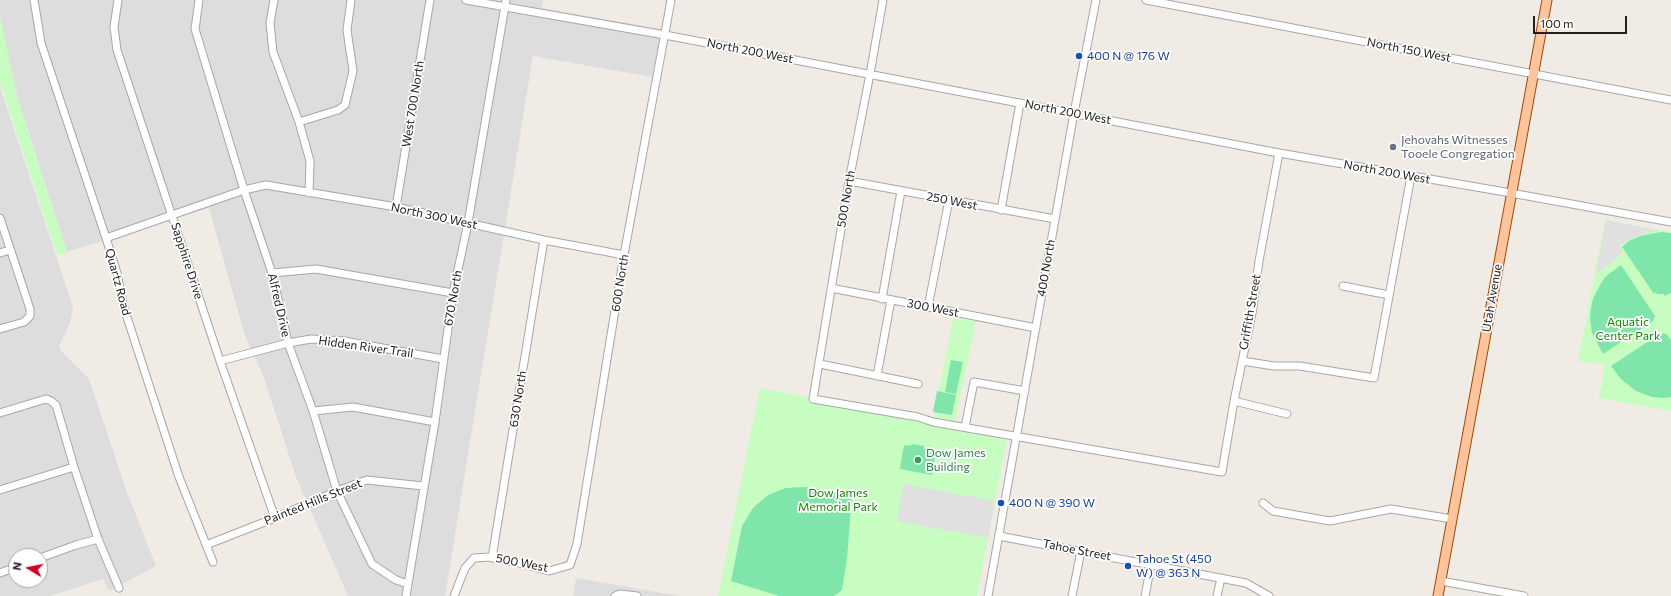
<!DOCTYPE html>
<style>
body{margin:0}
#map{position:relative;width:1671px;height:596px;overflow:hidden;background:#f1ebe6;font-family:Commissioner,sans-serif}
canvas{display:block}
.north{position:absolute;left:8px;top:548px;width:40px;height:40px;box-sizing:border-box;background:#fff;border:1px solid #a6a6a6;border-radius:50%;rotate:280deg;font-size:11px;font-weight:700;line-height:16px;text-align:center;color:#202020}
.north::after{content:'';display:block;margin:auto;width:14px;height:18px;background:#d00026;clip-path:polygon(50% 0,100% 100%,50% 72%,0 100%)}
.scale{position:absolute;left:1533px;top:16px;width:94px;height:18px;box-sizing:border-box;border:2px solid #202020;border-top:0;padding-left:5px;font-size:12px;line-height:14px;white-space:nowrap;color:#202020;-webkit-text-stroke:3px #fff;paint-order:stroke}
</style>
<div id="map">
<canvas width="1671" height="596"></canvas>
<div class="north">N</div>
<div class="scale">100 m</div>
</div>
<script>
const ctx = document.querySelector('canvas').getContext('2d');
ctx.lineJoin = 'round';
function fillPath(path, color) {
  ctx.fillStyle = color;
  ctx.fill(path, 'evenodd');
}
function shape(rows) {
  const path = new Path2D();
  for (const r of rows) {
    path.moveTo(r[0], r[1]);
    for (let i = 2; i < r.length; i += 2) path.lineTo(r[i], r[i + 1]);
  }
  return path;
}
function trace(path, color, width, dash) {
  ctx.strokeStyle = color;
  ctx.lineWidth = width;
  ctx.lineCap = dash ? 'butt' : 'round';
  ctx.setLineDash(dash || []);
  ctx.stroke(path);
}
function label(font, color, halo, rows, align = 'center') {
  ctx.font = font + ' Commissioner,sans-serif';
  ctx.lineWidth = 3.5;
  ctx.setLineDash([]);
  ctx.textBaseline = 'middle';
  ctx.strokeStyle = halo;
  ctx.fillStyle = color;
  for (const [text, x, y, turn = 0] of rows) {
    ctx.save();
    ctx.translate(x, y);
    ctx.rotate((+turn || 0) * Math.PI / 180);
    ctx.textAlign = isNaN(turn) ? turn : align;
    if (halo) ctx.strokeText(text, 0, 0);
    ctx.fillText(text, 0, 0);
    ctx.restore();
  }
}
const residential = shape([
 [0,0,543,0,542,8,661,29,652,77,533,56,445,596,348,596,296,477,263,375,245,336,209,208,67,252,18,100,5,44,0,17],
 [0,87,73,307,70,323,59,346,62,352,89,379,127,492,156,566,109,591,103,579,50,596,0,596],
 [16,556,40,556,40,580,16,580],
 [576,578,680,596,573,596]
]);
const park = shape([
 [0,17,18,100,67,252,57,255,0,83],
 [1605,220,1671,232,1671,411,1599,398,1605,365,1578,361],
 [953,318,976,321,954,427,1007,437,977,596,718,596,760,388,933,422]
]);
const pitch = shape([
 [1661,232,1671,233,1671,293,1665,296,1664,294,1657,294,1656,292,1654,294,1622,247,1629,241,1640,236],
 [1621,265,1655,316,1653,321,1603,354,1592,333,1590,318,1591,308,1593,299,1600,285,1605,277],
 [1661,333,1667,334,1671,341,1671,397,1663,398,1652,397,1636,391,1621,379,1611,366],
 [951,360,963,362,956,394,945,392],
 [937,391,956,395,952,415,933,412],
 [912,444,924,446,924,449,936,451,932,475,900,469,904,445,911,446],
 [805,487,852,494,847,559,842,590,834,596,779,596,731,581,742,526,753,508,768,495,786,488]
]);
const parking = shape([
 [1606,220,1660,231,1650,232,1632,238,1619,246,1623,253,1616,257,1617,259,1596,274],
 [903,484,995,501,988,538,897,521]
]);
const minor = shape([
 [34,0,41,43,106,238,117,273,124,308,179,477,213,562],
 [118,0,114,27,117,50,220,361,275,518],
 [199,0,195,29,244,190,272,273,288,343,313,411,337,491,372,564,396,580,408,584],
 [274,0,270,23,273,52,299,122,310,161,309,193],
 [466,0,665,35,1279,153,1511,193,1671,222],
 [883,0,870,74,849,181,813,399,918,417,933,422,1222,472,1234,401,1253,308,1259,261,1279,153],
 [1146,0,1671,100],
 [299,122,338,110,345,105,353,71,347,30,351,0],
 [849,181,1055,219],
 [396,207,430,0],
 [1001,210,1020,103],
 [0,218,30,309,30,316,24,322,0,329],
 [106,238,244,190,266,185,396,207,544,240,624,255],
 [0,253,10,250],
 [272,273,316,269,453,293],
 [1343,286,1389,295],
 [831,288,1036,328],
 [882,299,901,191],
 [928,307,949,200],
 [220,361,288,343,311,339,344,341,443,359],
 [1242,361,1274,366,1300,366,1374,378,1411,176],
 [820,364,918,384],
 [877,376,891,300],
 [1234,401,1287,414],
 [313,411,353,407,435,422],
 [0,413,46,399,51,401,56,405,74,467,98,539,119,588],
 [965,427,974,382,1025,391],
 [0,490,74,467],
 [1263,503,1273,511,1330,521,1391,509,1452,519],
 [999,536,1246,583,1269,596],
 [206,545,275,518,337,491,367,480,423,486],
 [40,558,76,545,98,539],
 [492,558,544,240],
 [0,573,16,567],
 [1441,581,1524,596],
 [406,596,435,422,453,293,468,223,506,0],
 [454,596,465,568,474,558,489,557,515,562,549,571,570,565,577,544,624,255,671,0],
 [615,596,620,594,637,596],
 [988,596,1074,113,1096,0],
 [1072,596,1081,551],
 [1145,596,1151,565],
 [1217,596,1221,578]
]);
const major = shape([
 [1438,596,1547,0]
]);
const markers = [
 [1079,56,4,"#1a4fb4"],
 [1393,147,4,"#6b7280"],
 [918,460,4,"#2e9e5b"],
 [1001,503,4,"#1a4fb4"],
 [1128,566,4,"#1a4fb4"]
];
const streetNames = [
 ["North 150 West",1409,50,11],
 ["North 200 West",750,51,11],
 ["West 700 North",413,104,-81],
 ["North 200 West",1068,112,11],
 ["North 200 West",1387,172,10],
 ["500 North",846,199,-80],
 ["250 West",952,201,11],
 ["North 300 West",434,216,12],
 ["Sapphire Drive",187,261,72],
 ["400 North",1046,268,-80],
 ["Quartz Road",118,282,75],
 ["600 North",620,283,-81],
 ["670 North",453,298,-80],
 ["Utah Avenue",1492,298,-80],
 ["Alfred Drive",279,305,77],
 ["300 West",933,308,11],
 ["Griffith Street",1250,312,-80],
 ["Hidden River Trail",366,347,8],
 ["630 North",518,399,-81],
 ["Painted Hills Street",313,502,-22],
 ["Tahoe Street",1077,550,11],
 ["500 West",522,563,11]
];
const transitNames = [
 ["400 N @ 176 W",1087,56],
 ["400 N @ 390 W",1009,503],
 ["Tahoe St (450",1136,559],
 ["W) @ 363 N",1136,573]
];
const worshipNames = [
 ["Jehovahs Witnesses",1401,140],
 ["Tooele Congregation",1401,154]
];
const parkNames = [
 ["Aquatic",1628,322],
 ["Center Park",1628,336],
 ["Dow James",838,493],
 ["Memorial Park",838,507]
];
const leisureNames = [
 ["Dow James",926,453],
 ["Building",926,467]
];
fillPath(residential, '#dedddd');
fillPath(park, '#c7fdc1');
fillPath(pitch, '#7fe5ab');
fillPath(parking, '#e0e0e0');
trace(minor, '#a7a7a7', 9);
trace(major, '#9c4c00', 11);
trace(minor, '#fff', 7);
trace(major, '#ffc39d', 9);
for (const [x, y, r, color] of markers) {
  const dot = new Path2D();
  dot.arc(x, y, r, 0, 2 * Math.PI);
  ctx.fillStyle = color;
  ctx.fill(dot);
  trace(dot, '#fff', 1.5);
}
label('12px', '#202020', '#fff', streetNames);
label('12px', '#164399', '#fff', transitNames, 'left');
label('12px', '#5b616d', '#fff', worshipNames, 'left');
label('12px', '#118804', '#fff', parkNames);
label('12px', '#27864d', '#fff', leisureNames, 'left');
</script>
